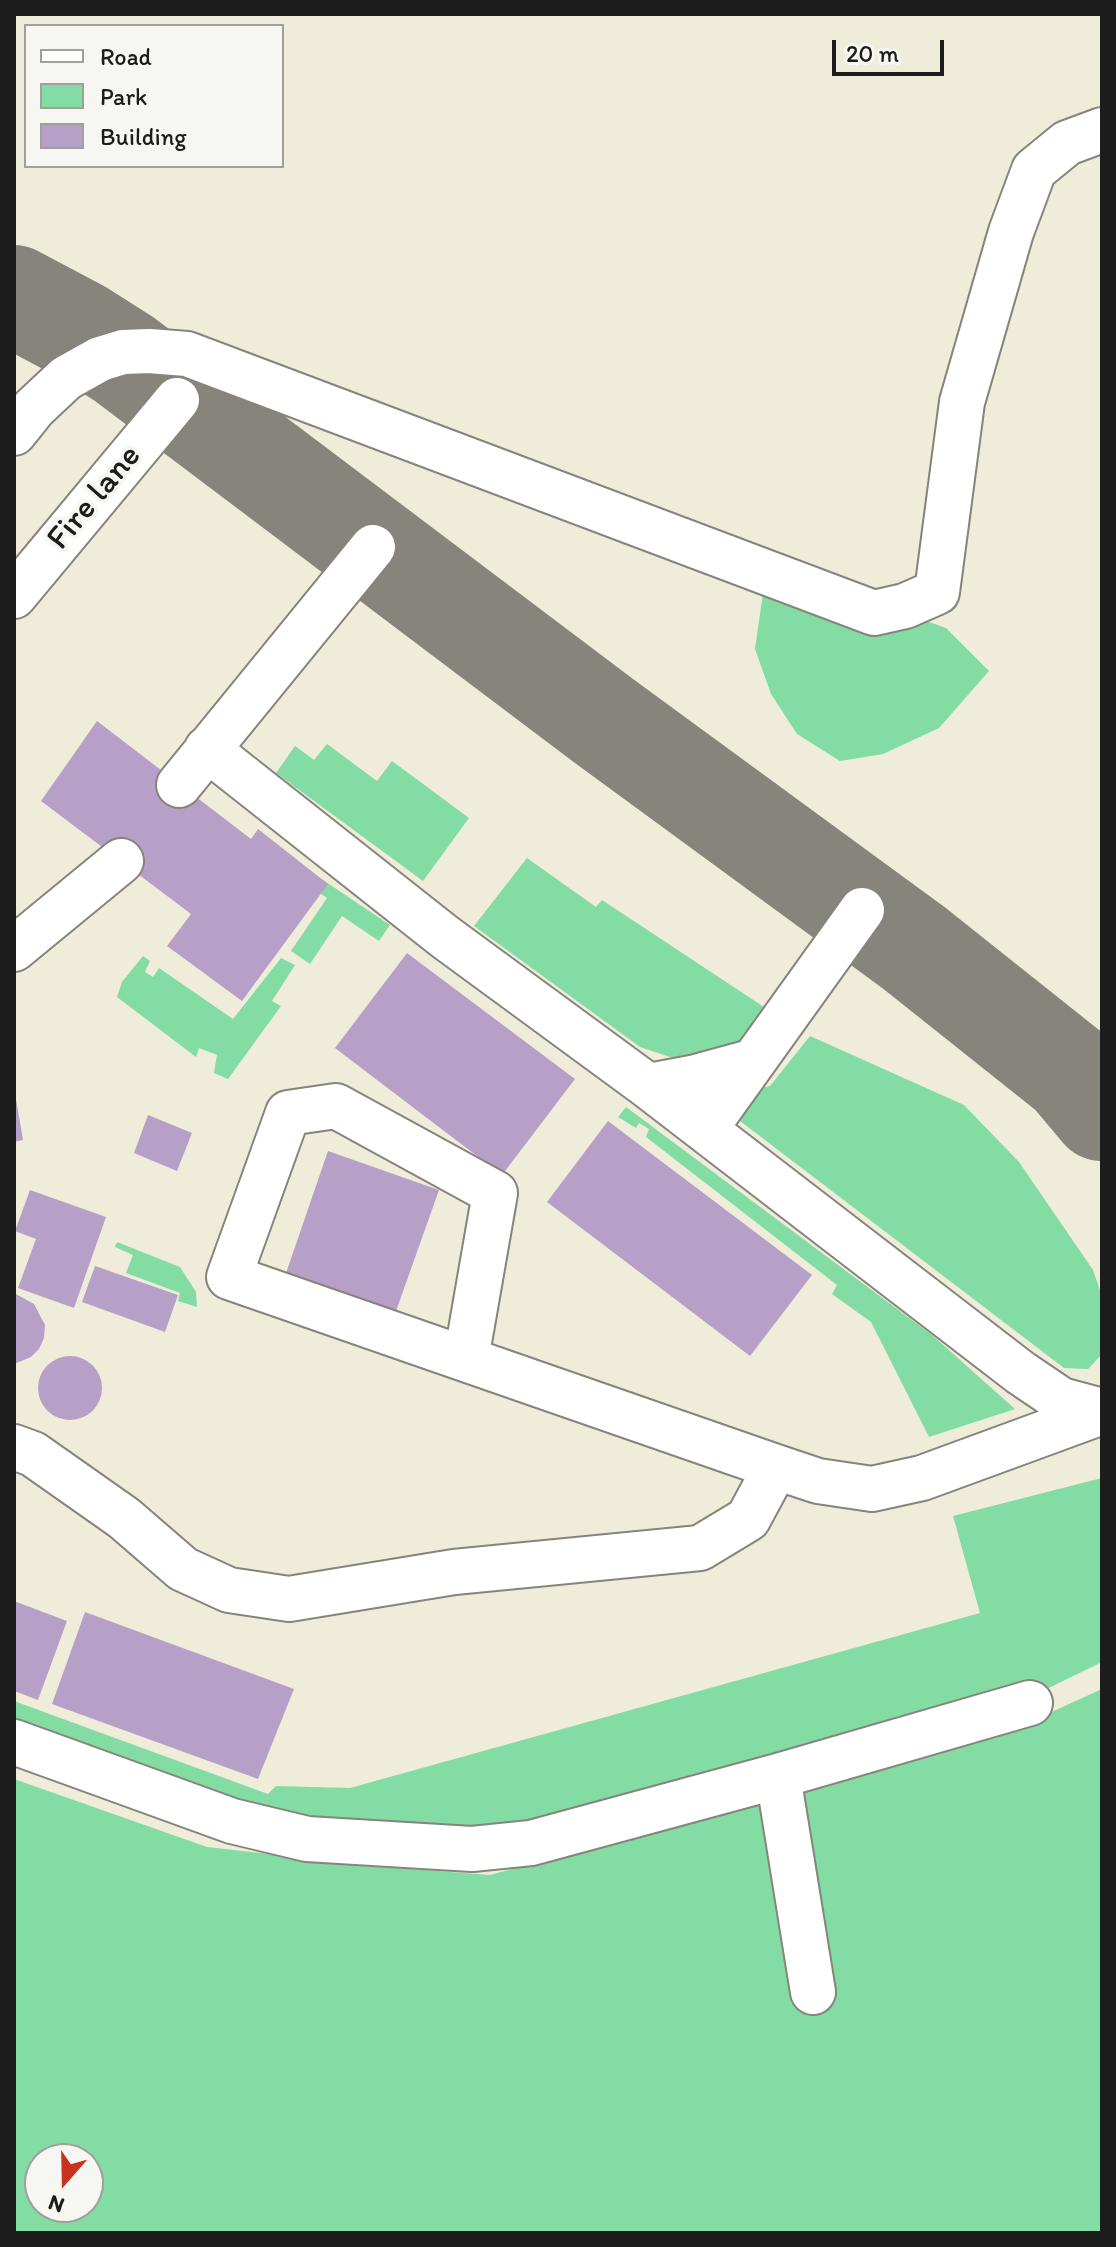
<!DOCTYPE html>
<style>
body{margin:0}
#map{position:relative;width:1116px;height:2247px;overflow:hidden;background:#efecda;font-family:Itim,sans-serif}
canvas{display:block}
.frame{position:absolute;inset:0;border:16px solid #1c1c1c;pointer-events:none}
.legend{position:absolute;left:24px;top:24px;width:260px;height:144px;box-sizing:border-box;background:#f6f6f2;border:2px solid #9f9f9c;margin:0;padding:10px 14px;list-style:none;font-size:24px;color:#1c1c1c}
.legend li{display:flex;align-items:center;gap:16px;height:40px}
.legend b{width:40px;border:2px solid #9f9f9c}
.north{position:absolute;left:24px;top:2143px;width:80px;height:80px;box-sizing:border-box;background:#f6f6f2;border:2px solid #9f9f9c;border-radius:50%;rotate:200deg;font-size:22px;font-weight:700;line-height:32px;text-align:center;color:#1c1c1c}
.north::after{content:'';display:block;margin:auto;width:28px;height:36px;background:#c8321e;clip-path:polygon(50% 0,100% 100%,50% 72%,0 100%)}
.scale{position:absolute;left:832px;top:40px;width:112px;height:36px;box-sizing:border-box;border:4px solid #1c1c1c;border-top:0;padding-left:10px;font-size:24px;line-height:28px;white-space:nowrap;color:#1c1c1c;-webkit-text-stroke:6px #f6f6f2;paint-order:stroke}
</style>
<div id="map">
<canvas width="1116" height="2247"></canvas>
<div class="frame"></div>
<ul class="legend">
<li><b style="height:10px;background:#fff"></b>Road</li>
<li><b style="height:22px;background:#82dca3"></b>Park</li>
<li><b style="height:22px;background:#b7a0c8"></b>Building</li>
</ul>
<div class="north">N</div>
<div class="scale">20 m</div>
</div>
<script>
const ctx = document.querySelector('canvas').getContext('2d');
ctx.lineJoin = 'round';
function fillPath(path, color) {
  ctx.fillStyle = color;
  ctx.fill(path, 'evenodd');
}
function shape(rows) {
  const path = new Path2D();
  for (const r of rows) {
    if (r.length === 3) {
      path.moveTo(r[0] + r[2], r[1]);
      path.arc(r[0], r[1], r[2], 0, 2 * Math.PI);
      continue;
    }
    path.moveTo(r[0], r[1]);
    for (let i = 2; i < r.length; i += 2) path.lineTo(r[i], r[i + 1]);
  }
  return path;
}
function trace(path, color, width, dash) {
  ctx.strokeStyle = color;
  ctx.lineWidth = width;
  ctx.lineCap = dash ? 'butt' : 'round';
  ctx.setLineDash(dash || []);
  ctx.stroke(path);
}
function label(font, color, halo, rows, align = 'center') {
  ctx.font = font + ' Itim,sans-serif';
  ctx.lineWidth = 8;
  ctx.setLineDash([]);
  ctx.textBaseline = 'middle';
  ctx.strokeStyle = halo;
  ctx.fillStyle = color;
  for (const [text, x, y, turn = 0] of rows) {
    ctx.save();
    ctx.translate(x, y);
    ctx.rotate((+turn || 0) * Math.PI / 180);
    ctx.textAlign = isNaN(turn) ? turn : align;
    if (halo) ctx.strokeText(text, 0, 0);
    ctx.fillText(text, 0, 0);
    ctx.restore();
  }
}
const green = shape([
 [767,565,946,628,989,671,939,728,883,754,840,761,797,734,771,694,755,649],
 [327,744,377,781,392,761,469,818,423,881,276,773,295,746,314,760],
 [271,845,390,925,379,941,342,916,310,964,291,951,327,898,264,855],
 [527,858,596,907,602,900,770,1011,753,1039,717,1057,676,1059,640,1047,474,926],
 [143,956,150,961,145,972,153,977,159,968,233,1019,281,958,295,965,272,1001,281,1006,228,1079,214,1073,217,1055,199,1048,196,1057,117,997,122,982],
 [810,1036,964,1105,1019,1162,1093,1270,1102,1296,1102,1354,1088,1369,1064,1368,727,1111,741,1093,770,1086],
 [626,1107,932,1335,1015,1409,929,1437,871,1322,832,1294,837,1285,646,1137,649,1129,639,1123,636,1128,618,1117],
 [117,1242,180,1267,196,1292,197,1307,178,1301,180,1293,126,1273,133,1255,115,1247],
 [1102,1478,1102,1662,977,1723,423,1849,14,1754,14,1701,268,1794,276,1786,350,1788,980,1613,953,1516],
 [1102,1689,1102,2233,14,2233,14,1779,207,1847,384,1867,490,1875,1003,1734],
 [40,2159,88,2159,88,2207,40,2207]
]);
const taxiway = shape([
 [14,296,80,331,124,359,604,721,914,948,1071,1073,1102,1110]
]);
const building = shape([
 [97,721,251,839,258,829,328,884,242,1001,167,946,191,914,41,801],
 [407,953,575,1079,502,1175,335,1048],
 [16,1099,23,1140,14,1142,14,1100],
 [148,1115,192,1133,177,1171,134,1153],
 [608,1121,812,1275,750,1356,547,1202],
 [328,1151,439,1190,395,1314,285,1276],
 [30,1190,106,1217,74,1308,18,1288,36,1239,15,1231],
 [95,1266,178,1295,165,1332,82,1302],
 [14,1293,34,1304,45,1325,44,1338,39,1349,31,1357,14,1364],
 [70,1388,32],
 [14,1601,67,1621,38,1700,14,1691],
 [85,1612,294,1689,258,1779,52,1704]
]);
const minor = shape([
 [14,433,34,408,66,378,100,359,123,352,149,351,187,354,874,613,905,606,937,592,962,402,1011,232,1034,170,1067,143,1102,130],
 [14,596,177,400],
 [207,749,445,937,648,1086,696,1077,751,1062],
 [179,785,373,547],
 [14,949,121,861],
 [648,1086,1021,1373,1061,1400,1102,1411],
 [705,1129,862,910],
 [466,1359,495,1193,336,1106,288,1113,229,1277,776,1467,818,1481,872,1489,922,1478,1102,1412],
 [14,1447,33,1454,124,1518,183,1569,229,1590,289,1599,454,1572,700,1548,748,1519,776,1467],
 [14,1742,232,1821,307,1839,472,1849,531,1843,778,1776,1030,1703],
 [778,1776,813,1992]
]);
const streetNames = [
 ["Fire lane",95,498,-50]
];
fillPath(green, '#82dca3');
trace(taxiway, '#86847b', 102);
fillPath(building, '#b7a0c8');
trace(minor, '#86847b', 48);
trace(minor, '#fff', 44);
label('34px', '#1c1c1c', '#f6f6f2', streetNames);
</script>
